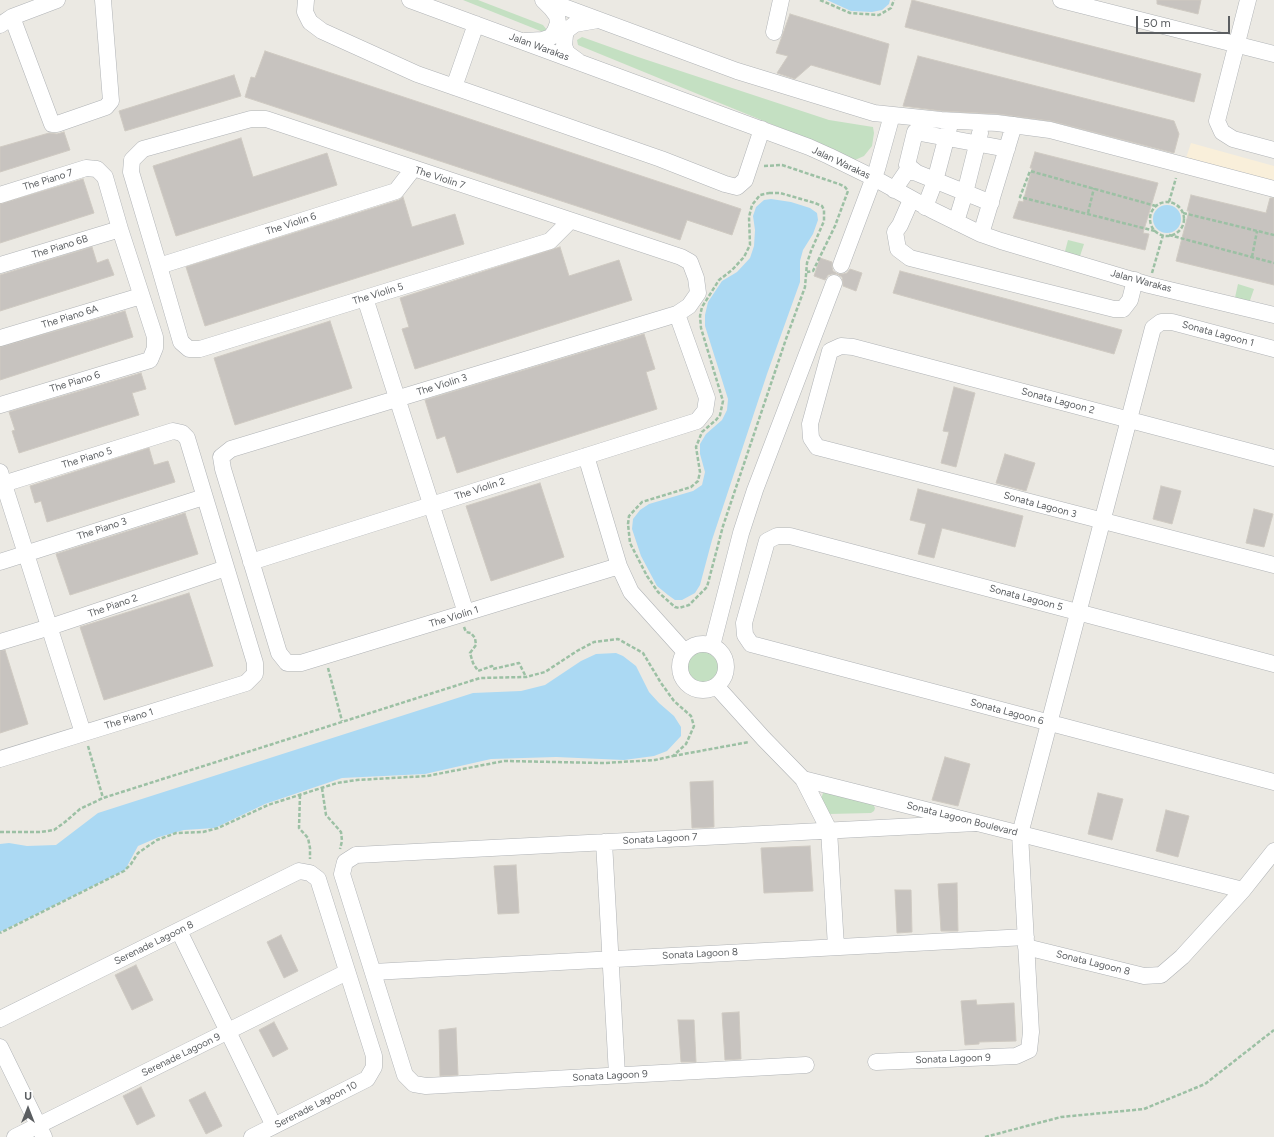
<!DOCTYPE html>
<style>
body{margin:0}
#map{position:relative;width:1274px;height:1137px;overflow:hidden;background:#ebe9e3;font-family:Figtree,sans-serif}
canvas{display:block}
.north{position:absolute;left:8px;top:1089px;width:40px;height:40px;-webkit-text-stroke:3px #fff;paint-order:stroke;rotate:0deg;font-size:11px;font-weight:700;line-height:16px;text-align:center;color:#5b5e61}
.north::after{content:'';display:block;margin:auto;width:14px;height:18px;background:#5b5e61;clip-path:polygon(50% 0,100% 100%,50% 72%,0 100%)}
.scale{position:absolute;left:1136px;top:16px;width:94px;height:18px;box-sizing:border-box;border:2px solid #5b5e61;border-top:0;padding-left:5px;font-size:12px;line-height:14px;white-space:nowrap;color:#5b5e61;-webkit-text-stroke:3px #fff;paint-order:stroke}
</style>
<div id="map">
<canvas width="1274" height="1137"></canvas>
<div class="north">U</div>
<div class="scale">50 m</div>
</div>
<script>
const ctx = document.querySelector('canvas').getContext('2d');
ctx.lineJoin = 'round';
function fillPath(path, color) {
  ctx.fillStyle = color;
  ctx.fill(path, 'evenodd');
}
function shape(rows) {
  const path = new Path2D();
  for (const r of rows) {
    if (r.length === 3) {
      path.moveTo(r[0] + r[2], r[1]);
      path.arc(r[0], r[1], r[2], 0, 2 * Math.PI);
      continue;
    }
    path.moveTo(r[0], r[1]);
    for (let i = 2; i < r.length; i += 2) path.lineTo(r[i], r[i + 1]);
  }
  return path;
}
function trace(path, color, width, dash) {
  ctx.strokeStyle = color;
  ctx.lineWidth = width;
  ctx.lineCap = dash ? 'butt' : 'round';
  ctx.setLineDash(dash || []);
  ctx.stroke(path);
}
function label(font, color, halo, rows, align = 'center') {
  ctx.font = font + ' Figtree,sans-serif';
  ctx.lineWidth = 3;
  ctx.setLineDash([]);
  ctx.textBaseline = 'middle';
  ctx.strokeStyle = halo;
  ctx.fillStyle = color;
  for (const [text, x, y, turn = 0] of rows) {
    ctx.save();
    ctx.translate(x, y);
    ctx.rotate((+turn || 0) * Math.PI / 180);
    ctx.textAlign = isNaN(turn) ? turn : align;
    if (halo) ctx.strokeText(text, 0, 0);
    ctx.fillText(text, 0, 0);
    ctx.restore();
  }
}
const commercial = shape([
 [1191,143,1274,166,1274,186,1185,161]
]);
const green = shape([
 [463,0,478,0,543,25,547,30,543,32],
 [582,37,638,57,829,120,873,127,874,133,872,146,864,156,855,160,837,151,578,45,577,40],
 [1068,240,1084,244,1079,259,1064,255],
 [1238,284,1254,289,1248,306,1234,302],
 [704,667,16],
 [828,791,872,802,875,808,874,811,871,813,829,814,821,799,823,793]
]);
const water = shape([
 [827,0,890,0,889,4,882,10,872,12,851,11],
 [771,199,791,202,810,208,817,213,818,220,813,234,803,250,800,261,800,282,767,374,712,540,700,585,695,593,682,600,675,600,668,595,657,586,641,556,632,529,633,519,640,510,649,504,693,491,702,485,705,472,700,454,700,444,706,434,722,420,727,410,728,399,705,326,705,315,708,302,722,281,737,272,750,258,754,246,755,230,753,216,756,207,764,200],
 [1167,219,14],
 [616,653,623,656,636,666,649,692,659,703,674,716,681,727,681,736,667,751,654,756,624,760,556,757,491,759,425,774,342,778,265,804,215,828,184,830,159,837,138,846,125,870,0,932,0,844,9,843,27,846,56,845,98,813,473,693,521,691,545,685,581,661,596,654]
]);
const building = shape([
 [912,0,1201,74,1194,102,905,27,912,0],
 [1157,0,1201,0,1198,14,1157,4,1157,0],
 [790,14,889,44,880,85,811,65,795,79,777,73,788,56,776,53,790,14],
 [265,51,741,209,732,235,687,220,680,240,245,97,251,77,255,78,265,51],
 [918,56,1174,121,1179,134,1174,153,1051,121,998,114,942,111,903,106,918,56],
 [234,75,241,96,125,131,119,111,234,75],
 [64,132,70,150,0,172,0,147,49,133,57,134,64,132],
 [241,138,253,177,327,153,337,185,176,236,153,166,241,138],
 [1035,152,1158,183,1143,233,1149,234,1145,250,1013,218,1019,201,1023,202,1032,168,1030,168,1035,152],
 [83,179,94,213,0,243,0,204,83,179],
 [1191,195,1266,213,1270,198,1274,198,1274,285,1176,261,1189,211,1187,211,1191,195],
 [403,197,412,227,455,214,464,244,205,326,186,267,399,200,403,197],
 [92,247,97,263,108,259,114,275,0,311,0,275,92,247],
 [560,247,569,276,619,260,632,300,415,369,402,329,409,327,400,298,560,247],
 [820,258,832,262,832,267,833,271,838,274,843,274,847,273,850,269,862,273,856,291,843,286,843,282,842,277,837,274,832,274,828,275,825,280,814,276,820,258],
 [900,271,1007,299,1122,330,1114,354,893,293,900,271],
 [125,311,133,337,0,380,0,347,125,311],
 [330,321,352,388,235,425,214,358,330,321],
 [644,334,655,369,646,372,657,409,457,473,445,436,437,439,425,400,644,334],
 [141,373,146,389,132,393,139,415,19,453,12,431,15,430,9,412,141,373],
 [954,387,975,393,956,467,941,463,949,432,943,431,954,387],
 [149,448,154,465,168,461,175,482,47,522,41,501,35,503,30,486,149,448],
 [1005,454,1035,463,1026,491,996,483,1005,454],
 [540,483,564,557,491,581,466,506,540,483],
 [1161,486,1181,491,1172,524,1153,519,1161,486],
 [918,489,1023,516,1015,547,942,528,934,558,918,554,926,524,910,520,918,489],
 [1254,509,1273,514,1264,547,1246,543,1254,509],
 [185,513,198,554,70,595,56,554,185,513],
 [189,593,213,666,104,700,80,627,189,593],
 [5,650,28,724,0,733,0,651,5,650],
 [945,757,970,764,958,806,932,800,945,757],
 [713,781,714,827,692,828,690,782,713,781],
 [1098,793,1123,799,1112,840,1088,834,1098,793],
 [1166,810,1189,816,1178,857,1156,851,1166,810],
 [810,846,813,891,764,893,761,848,810,846],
 [516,865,519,913,498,914,494,866,516,865],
 [957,883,958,931,941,931,938,884,957,883],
 [895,890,911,890,912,932,897,933,895,890],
 [281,935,298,971,284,978,267,942,281,935],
 [136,965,153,1000,132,1010,115,975,136,965],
 [976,1000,977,1005,1014,1003,1016,1041,979,1042,979,1044,965,1045,961,1001,976,1000],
 [739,1012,741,1059,725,1060,722,1013,739,1012],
 [678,1020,694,1020,696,1062,681,1062,678,1020],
 [274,1022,288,1049,273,1057,259,1030,274,1022],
 [456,1028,458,1075,440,1076,439,1030,456,1028],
 [141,1087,155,1116,137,1125,123,1096,141,1087],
 [205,1092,222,1126,206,1134,189,1100,205,1092]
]);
const path = shape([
 [820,0,850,13,879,15,891,8,894,0],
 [764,166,782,165,839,184,845,187,848,191,835,226,813,271,807,272],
 [769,193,780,193,815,203,822,206,824,210,824,221,811,251,807,263,805,287,786,339,723,526,707,587,689,605,679,608,675,607,658,592,647,576,630,543,628,524,629,516,642,502,691,487,698,481,700,472,696,447,702,432,716,420,720,415,723,401,701,328,700,316,702,307,719,280,732,270,744,257,750,245,749,217,752,205,760,195,769,193],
 [1169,202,1176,178],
 [1167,219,17],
 [1088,213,1094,188],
 [1183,213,1274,235],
 [1155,231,1020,197,1030,171,1156,206],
 [1169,235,1274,263],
 [1252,257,1257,231],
 [1152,273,1163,235],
 [464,627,466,632,471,633,475,638,476,645,470,653,473,663,478,671,492,666,493,669,519,663,526,677],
 [328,668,342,721],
 [88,746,103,798],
 [673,756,749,742],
 [322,788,326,815,341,832,342,841,340,849],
 [300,795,299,828,308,838,310,848,310,859],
 [0,832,41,832,54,830,65,822,80,809,103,798,480,678,526,677,545,672,577,651,594,642,618,639,643,653,661,683,674,701,691,716,694,726,686,744,673,756,655,760,604,763,504,761,427,776,357,780,337,783,268,805,218,828,203,832,176,833,157,840,138,853,131,864,124,871,0,933],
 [985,1137,1061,1117,1144,1109,1205,1084,1274,1030]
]);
const minor = shape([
 [306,0,305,12,310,22,322,31,417,74,661,159,725,184,737,187,745,180,762,129],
 [410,0,809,147,829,156,874,178,932,210,981,234,1001,241,1149,285,1274,315],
 [545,0,737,71,874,113,941,120,997,123,1050,130,1274,189],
 [1061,0,1274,54],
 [1248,0,1217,121,1222,132,1233,139,1274,150],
 [12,17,52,124,57,124,106,107,111,101,103,0],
 [0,25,12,17,57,0],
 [774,32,781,0],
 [525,41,542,40,551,37,555,31,558,23,557,16,551,8,543,0],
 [578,61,567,53,564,46,565,35,567,30,575,24,598,20],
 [454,87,476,24],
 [917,173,907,165,915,132,1007,149],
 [894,190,907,171,917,173,991,203],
 [0,195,86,168,97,169,105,177,120,229,155,337,155,348,150,360,0,405],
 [911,200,900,225,895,232,898,249,910,258,1114,309,1123,309,1130,300,1135,280],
 [925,207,935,181,949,128],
 [570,221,550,241,200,349,189,349,181,342,159,266,131,172,132,160,143,149,251,119,266,119,681,257,690,262,696,278,698,293,689,306,677,314,231,449,221,457,223,469,279,653,287,663,301,663,619,566],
 [956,222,965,193,980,133],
 [981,234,1014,125],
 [0,265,120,229],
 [841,265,877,169,892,115],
 [159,266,396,191,413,169],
 [365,298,466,613],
 [0,338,141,296],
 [586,456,619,566,631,592,685,652],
 [1274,458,853,347,841,346,830,351,810,424,811,438,817,447,1274,565],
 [0,472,83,733],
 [0,485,173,431,182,433,187,438,255,663,255,674,246,683,0,759],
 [0,562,204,497],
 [251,562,697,421,705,411,707,398,677,314],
 [0,642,50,627,226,568],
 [703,667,23],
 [712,646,741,533,755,490,834,283],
 [1274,664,790,536,777,536,767,541,744,623,745,635,751,644,1274,782],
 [717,687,764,739,803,779,1243,890],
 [803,779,829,830,836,947],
 [604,842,617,1075],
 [179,931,274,1126],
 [1026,947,1144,976,1161,975,1182,957,1243,890,1274,851],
 [373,972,1026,937],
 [0,1019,299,871,310,873,318,879,374,1056,374,1067,367,1079,252,1137],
 [0,1047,44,1137],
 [876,1062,1016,1056,1029,1050,1031,1032,1020,834,1153,328,1161,322,1172,322,1274,349],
 [806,1065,426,1086,414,1084,405,1075,342,874,345,862,356,855,976,823],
 [15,1137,347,972]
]);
const streetNames = [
 ["Jalan Warakas",539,47,20],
 ["Jalan Warakas",841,163,25],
 ["The Violin 7",440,178,18],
 ["The Piano 7",48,180,-17],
 ["The Violin 6",291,224,-18],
 ["The Piano 6B",60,247,-17],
 ["Jalan Warakas",1141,281,15],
 ["The Violin 5",378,294,-17],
 ["The Piano 6A",70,317,-17],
 ["Sonata Lagoon 1",1218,334,15],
 ["The Piano 6",75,382,-17],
 ["The Violin 3",442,385,-17],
 ["Sonata Lagoon 2",1058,401,15],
 ["The Piano 5",87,458,-17],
 ["The Violin 2",480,489,-18],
 ["Sonata Lagoon 3",1040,505,15],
 ["The Piano 3",102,529,-18],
 ["Sonata Lagoon 5",1026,598,15],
 ["The Piano 2",113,606,-19],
 ["The Violin 1",454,617,-17],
 ["Sonata Lagoon 6",1007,712,15],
 ["The Piano 1",129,719,-17],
 ["Sonata Lagoon Boulevard",962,819,14],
 ["Sonata Lagoon 7",660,839,-3],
 ["Serenade Lagoon 8",154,943,-26],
 ["Sonata Lagoon 8",700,954,-3],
 ["Sonata Lagoon 8",1093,963,14],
 ["Serenade Lagoon 9",181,1055,-26],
 ["Sonata Lagoon 9",953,1059,-2],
 ["Sonata Lagoon 9",610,1076,-3],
 ["Serenade Lagoon 10",316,1105,-27]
];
fillPath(commercial, '#f9efda');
fillPath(green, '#c4e0c2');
fillPath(water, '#abd9f3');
fillPath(building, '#c7c3bf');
trace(building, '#cfcac2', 1);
trace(minor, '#b0b3b6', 17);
trace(path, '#9cc0a4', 2.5, [4, 2]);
trace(minor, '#fff', 16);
label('10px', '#5b5e61', '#fff', streetNames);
</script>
